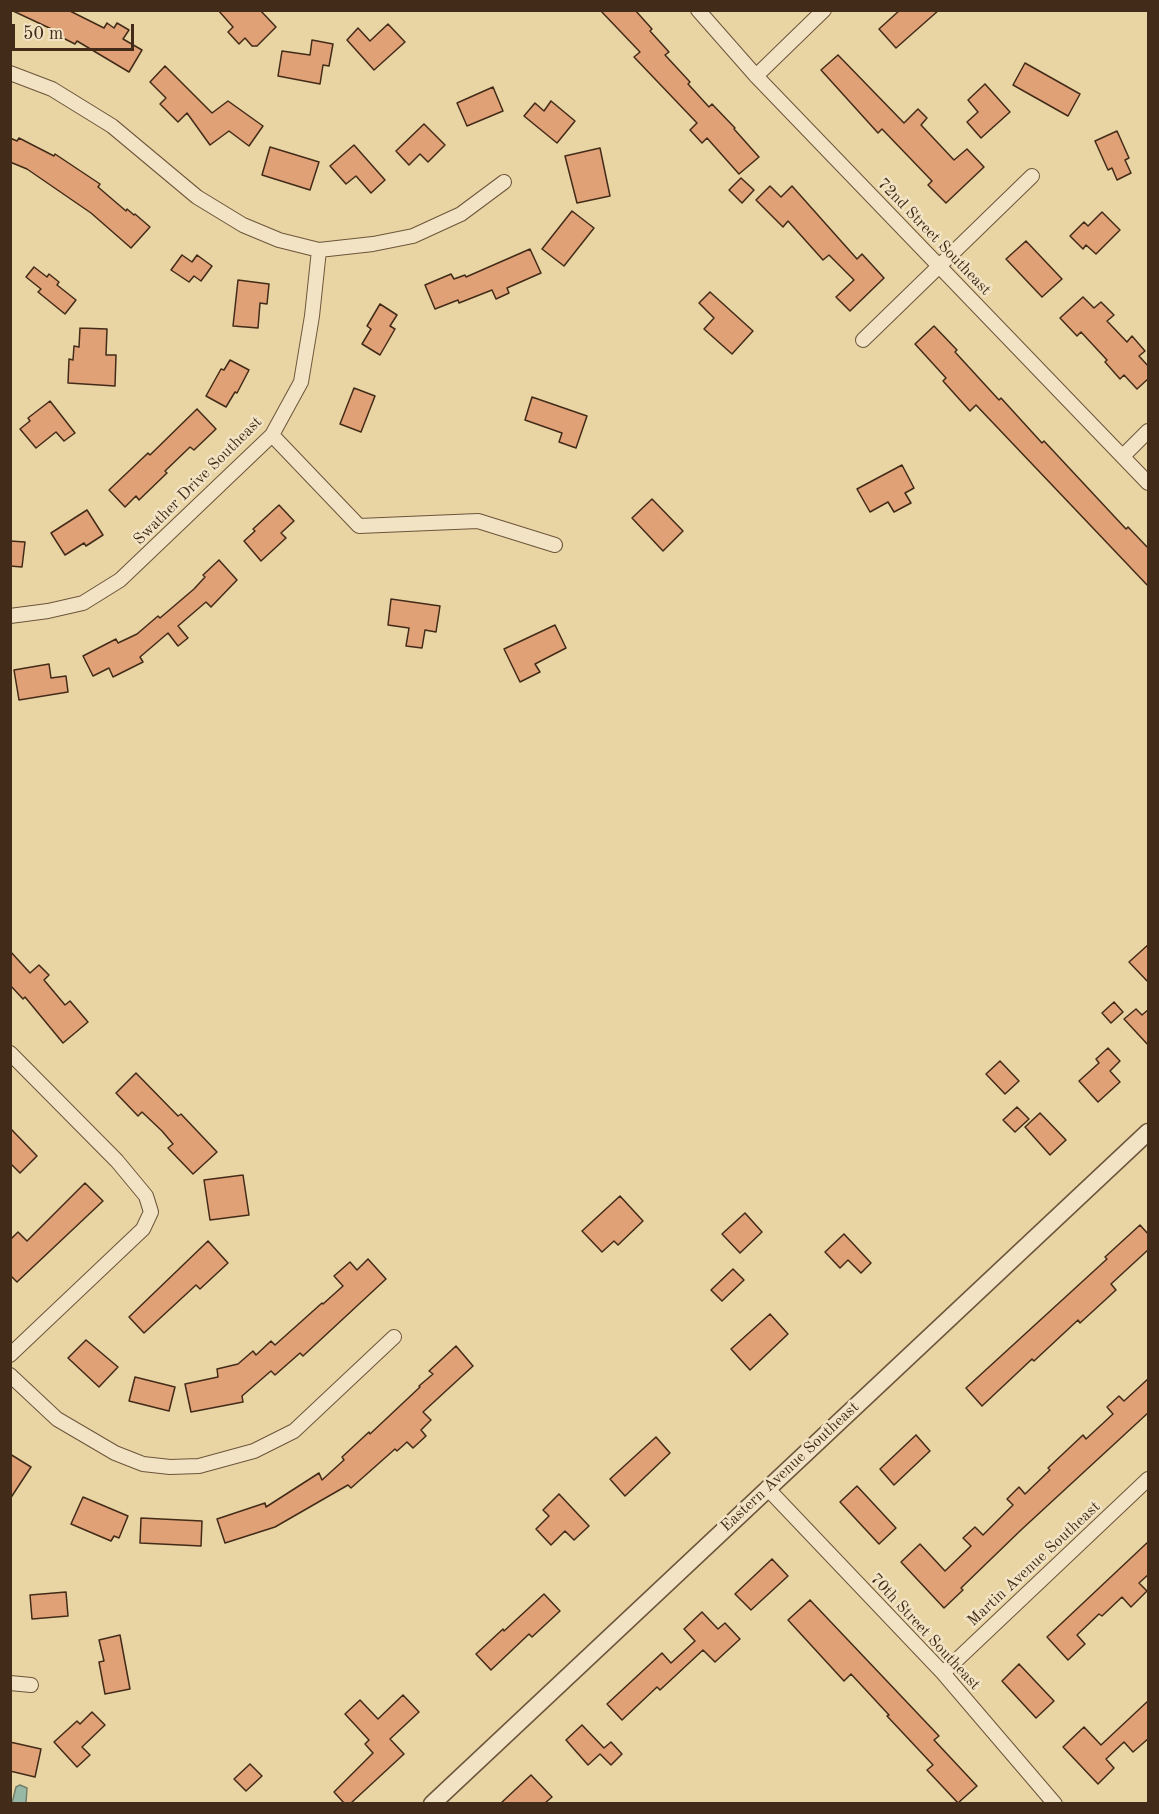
<!DOCTYPE html>
<style>
body{margin:0}
#map{position:relative;width:1159px;height:1814px;overflow:hidden;background:#e9d4a3;font-family:"Old Standard TT",serif}
canvas{display:block}
.frame{position:absolute;inset:0;border:12px solid #422b18;pointer-events:none}
.scale{position:absolute;left:12px;top:24px;width:122px;height:27px;box-sizing:border-box;border:3px solid #422b18;border-top:0;padding-left:8px;font-size:18px;line-height:21px;white-space:nowrap;color:#422b18;-webkit-text-stroke:4px #f1e3c3;paint-order:stroke}
</style>
<div id="map">
<canvas width="1159" height="1814"></canvas>
<div class="frame"></div>
<div class="scale">50 m</div>
</div>
<script>
const ctx = document.querySelector('canvas').getContext('2d');
ctx.lineJoin = 'round';
function fillPath(path, color) {
  ctx.fillStyle = color;
  ctx.fill(path, 'evenodd');
}
function shape(rows) {
  const path = new Path2D();
  for (const r of rows) {
    path.moveTo(r[0], r[1]);
    for (let i = 2; i < r.length; i += 2) path.lineTo(r[i], r[i + 1]);
  }
  return path;
}
function trace(path, color, width, dash) {
  ctx.strokeStyle = color;
  ctx.lineWidth = width;
  ctx.lineCap = dash ? 'butt' : 'round';
  ctx.setLineDash(dash || []);
  ctx.stroke(path);
}
function label(font, color, halo, rows, align = 'center') {
  ctx.font = font + ' "Old Standard TT",serif';
  ctx.lineWidth = 5;
  ctx.setLineDash([]);
  ctx.textBaseline = 'middle';
  ctx.strokeStyle = halo;
  ctx.fillStyle = color;
  for (const [text, x, y, turn = 0] of rows) {
    ctx.save();
    ctx.translate(x, y);
    ctx.rotate((+turn || 0) * Math.PI / 180);
    ctx.textAlign = isNaN(turn) ? turn : align;
    if (halo) ctx.strokeText(text, 0, 0);
    ctx.fillText(text, 0, 0);
    ctx.restore();
  }
}
const water = shape([
 [20,1785,27,1788,26,1803,12,1803,16,1787,20,1785]
]);
const building = shape([
 [11,10,68,10,104,28,107,23,114,28,117,23,129,30,123,39,142,50,129,72,77,41,75,44,59,36,60,33,11,10],
 [218,10,260,10,276,27,257,46,252,46,245,38,239,44,228,32,233,27,218,10],
 [600,10,635,10,652,29,650,31,669,52,665,55,690,82,688,84,709,107,712,104,735,128,734,129,759,157,739,174,707,138,702,143,690,130,697,123,634,57,640,52,600,10],
 [900,10,939,10,896,48,879,29,900,10],
 [388,24,405,42,374,70,347,40,358,28,370,41,388,24],
 [312,40,333,44,329,66,323,65,320,84,278,76,282,51,310,55,312,40],
 [838,55,904,123,918,109,927,118,921,125,954,160,967,149,984,167,946,203,928,185,932,181,882,129,878,133,821,70,838,55],
 [1025,63,1080,94,1068,116,1013,85,1025,63],
 [165,66,212,113,228,101,263,126,249,146,229,131,210,145,187,113,178,122,160,104,166,98,150,82,165,66],
 [985,84,1010,112,981,138,967,122,978,112,968,100,985,84],
 [493,87,503,111,467,126,457,103,493,87],
 [551,101,575,121,557,143,524,116,535,103,544,111,551,101],
 [424,124,445,145,428,162,420,154,409,165,396,151,424,124],
 [1117,131,1129,158,1125,160,1131,173,1117,180,1112,168,1108,170,1095,141,1117,131],
 [10,138,17,141,19,138,54,156,55,154,100,184,98,187,126,211,127,209,134,215,135,214,150,227,131,248,91,213,27,169,10,162,10,138],
 [354,145,385,180,371,193,356,176,346,184,330,166,354,145],
 [270,147,319,162,310,190,262,175,270,147],
 [600,148,610,196,577,203,565,156,600,148],
 [741,178,754,190,742,203,729,190,741,178],
 [770,186,781,197,792,186,857,259,862,254,884,278,850,311,836,297,854,280,829,255,823,260,788,221,783,227,756,200,770,186],
 [572,211,594,228,564,266,542,249,572,211],
 [1102,212,1120,230,1096,254,1086,245,1083,249,1070,236,1084,222,1088,226,1102,212],
 [1026,241,1062,279,1042,297,1006,259,1026,241],
 [530,249,541,273,507,288,509,293,496,299,492,290,459,303,458,300,435,309,425,285,451,274,454,279,465,275,466,277,530,249],
 [182,255,192,262,197,255,212,266,201,281,194,276,189,282,171,270,182,255],
 [34,267,47,277,49,274,59,282,57,285,76,300,65,314,38,292,41,289,26,277,34,267],
 [238,280,269,284,267,304,260,303,258,328,233,326,238,280],
 [710,292,753,331,732,354,704,329,714,318,699,303,710,292],
 [1083,297,1094,308,1101,302,1114,315,1107,321,1127,342,1132,336,1145,351,1139,356,1149,367,1149,378,1137,389,1124,375,1120,379,1105,362,1107,360,1081,332,1077,336,1060,318,1083,297],
 [380,304,397,315,390,326,395,329,380,355,362,344,371,329,367,326,380,304],
 [934,326,957,350,955,352,999,400,1001,398,1042,443,1044,441,1126,529,1128,527,1149,549,1149,587,976,405,970,411,943,381,946,378,915,344,934,326],
 [80,328,107,329,106,355,116,355,115,386,68,383,69,359,73,360,74,346,79,347,80,328],
 [230,360,249,370,237,393,235,392,226,407,206,396,221,369,224,370,230,360],
 [354,388,375,396,361,432,340,424,354,388],
 [532,397,587,416,576,448,559,442,562,433,525,420,532,397],
 [50,401,75,433,64,441,56,432,36,448,20,429,30,421,28,418,50,401],
 [197,409,216,429,194,450,190,447,165,471,167,473,139,500,136,496,125,507,109,490,148,453,150,455,197,409],
 [902,465,914,488,905,493,911,503,894,512,888,502,870,512,857,489,902,465],
 [652,499,683,531,663,551,632,518,652,499],
 [279,505,294,521,281,533,286,538,261,561,244,541,255,531,253,529,279,505],
 [87,510,103,535,86,546,84,543,65,555,51,533,87,510],
 [10,541,25,542,22,567,10,566,10,541],
 [219,560,237,580,211,607,206,602,178,626,188,638,178,646,168,633,140,657,143,662,113,677,109,668,93,676,83,656,116,639,118,643,137,634,158,616,160,618,194,589,205,577,203,575,219,560],
 [391,599,440,606,436,632,425,630,422,648,406,646,409,628,388,625,391,599],
 [555,625,566,648,535,664,540,672,520,682,504,649,555,625],
 [49,664,51,678,66,676,68,692,19,700,14,670,49,664],
 [1149,944,1149,983,1129,962,1149,944],
 [10,951,30,973,39,965,49,975,44,980,65,1005,70,1001,88,1022,63,1043,25,997,23,999,10,985,10,951],
 [1114,1002,1123,1012,1111,1023,1102,1013,1114,1002],
 [1136,1009,1142,1015,1149,1009,1149,1046,1124,1019,1136,1009],
 [1108,1048,1120,1061,1110,1071,1120,1082,1098,1102,1079,1081,1099,1063,1096,1059,1108,1048],
 [1000,1061,1019,1081,1005,1094,986,1074,1000,1061],
 [136,1073,178,1116,181,1114,217,1152,193,1174,168,1148,173,1144,162,1131,142,1112,138,1116,116,1093,136,1073],
 [1017,1107,1029,1119,1015,1132,1003,1120,1017,1107],
 [1040,1113,1066,1140,1050,1155,1025,1127,1040,1113],
 [10,1128,37,1156,20,1173,10,1163,10,1128],
 [243,1175,249,1215,210,1220,204,1180,243,1175],
 [85,1183,103,1201,17,1282,10,1275,10,1240,18,1232,27,1241,85,1183],
 [620,1196,643,1221,618,1245,614,1241,602,1252,582,1231,620,1196],
 [745,1213,762,1232,740,1253,722,1234,745,1213],
 [1140,1225,1149,1235,1149,1249,1111,1284,1116,1290,1080,1323,1078,1320,1034,1361,1032,1359,982,1406,966,1388,1107,1259,1105,1257,1140,1225],
 [844,1234,871,1263,861,1273,848,1260,840,1268,825,1252,844,1234],
 [208,1241,228,1263,200,1289,196,1285,144,1333,129,1317,208,1241],
 [368,1259,386,1279,303,1356,300,1353,275,1375,271,1371,242,1396,243,1402,191,1412,185,1384,218,1377,217,1369,238,1364,253,1351,256,1355,271,1341,275,1345,322,1303,323,1304,343,1286,334,1276,350,1262,357,1270,368,1259],
 [733,1269,744,1280,722,1301,711,1290,733,1269],
 [770,1314,788,1334,750,1370,731,1349,770,1314],
 [86,1340,118,1367,99,1387,68,1358,86,1340],
 [456,1346,473,1366,423,1412,431,1420,421,1430,426,1436,413,1448,407,1442,397,1451,395,1449,351,1488,348,1485,275,1527,225,1543,217,1519,265,1503,266,1507,319,1473,322,1480,344,1460,342,1457,369,1432,370,1434,420,1387,419,1386,433,1374,429,1371,456,1346],
 [135,1377,175,1387,169,1411,129,1401,135,1377],
 [1149,1378,1149,1412,1021,1530,961,1588,963,1590,944,1608,901,1562,920,1544,945,1571,971,1546,963,1538,975,1527,983,1535,1013,1505,1007,1499,1019,1487,1025,1494,1050,1470,1048,1468,1083,1435,1086,1439,1113,1414,1107,1407,1119,1396,1124,1401,1149,1378],
 [916,1435,930,1451,894,1485,880,1469,916,1435],
 [656,1437,670,1453,625,1496,610,1479,656,1437],
 [10,1454,31,1467,10,1499,10,1454],
 [857,1486,896,1528,879,1544,840,1502,857,1486],
 [559,1494,589,1526,574,1540,565,1531,551,1545,536,1529,549,1516,543,1510,559,1494],
 [83,1497,128,1516,119,1538,114,1536,111,1541,71,1524,83,1497],
 [141,1518,202,1521,201,1546,140,1543,141,1518],
 [1149,1541,1149,1574,1139,1583,1147,1591,1131,1607,1122,1597,1102,1616,1099,1614,1077,1635,1085,1644,1068,1660,1047,1637,1149,1541],
 [772,1559,788,1576,751,1610,735,1594,772,1559],
 [66,1592,68,1616,32,1619,30,1595,66,1592],
 [544,1594,560,1611,532,1637,529,1634,491,1670,476,1654,503,1629,504,1631,544,1594],
 [810,1600,939,1736,934,1740,977,1786,958,1803,927,1770,933,1765,887,1716,889,1715,851,1674,844,1681,788,1620,810,1600],
 [702,1612,718,1629,725,1623,740,1639,715,1662,703,1650,660,1690,657,1687,622,1720,607,1704,662,1653,671,1663,695,1641,684,1629,702,1612],
 [120,1635,130,1689,105,1694,99,1662,104,1661,99,1640,120,1635],
 [1019,1664,1054,1701,1036,1718,1002,1681,1019,1664],
 [403,1695,419,1712,390,1739,404,1754,351,1803,344,1803,334,1792,373,1753,365,1744,369,1740,345,1714,360,1700,378,1719,403,1695],
 [1149,1700,1149,1738,1133,1752,1124,1742,1106,1759,1114,1768,1098,1784,1063,1747,1084,1727,1101,1745,1149,1700],
 [92,1712,105,1725,82,1747,90,1755,77,1767,54,1742,77,1721,80,1724,92,1712],
 [582,1725,604,1748,611,1742,622,1754,611,1765,600,1754,588,1765,566,1740,582,1725],
 [10,1742,41,1749,35,1777,10,1771,10,1742],
 [250,1764,262,1776,246,1791,234,1779,250,1764],
 [531,1775,552,1797,545,1803,501,1803,531,1775]
]);
const minor = shape([
 [698,10,756,76,1148,483],
 [10,73,52,89,112,126,197,197,243,225,279,240,319,250,373,244,413,236,461,214,504,182],
 [756,76,824,10],
 [863,340,1032,176],
 [272,435,359,526,478,521,555,545],
 [1123,456,1148,431],
 [10,616,48,611,83,603,120,580,272,435,301,382,312,316,319,250],
 [10,1053,117,1161,146,1196,151,1212,143,1229,10,1355],
 [10,1375,57,1419,115,1453,143,1464,170,1467,199,1466,254,1451,294,1431,394,1337],
 [767,1488,943,1673,1055,1804],
 [943,1673,1148,1479],
 [10,1683,31,1685]
]);
const tertiary = shape([
 [432,1804,1148,1132]
]);
const streetNames = [
 ["72nd Street Southeast",934,237,46],
 ["Swather Drive Southeast",198,481,-45],
 ["Eastern Avenue Southeast",790,1467,-43],
 ["Martin Avenue Southeast",1034,1564,-43],
 ["70th Street Southeast",925,1632,47]
];
fillPath(water, '#97b8a4');
trace(water, '#75806c', 1.5);
fillPath(building, '#e1a177');
trace(building, '#422b18', 1.5);
trace(minor, '#6c553b', 16);
trace(tertiary, '#6c553b', 19);
trace(minor, '#f1e3c3', 14);
trace(tertiary, '#f1e3c3', 16);
label('16px', '#422b18', '#f1e3c3', streetNames);
</script>
